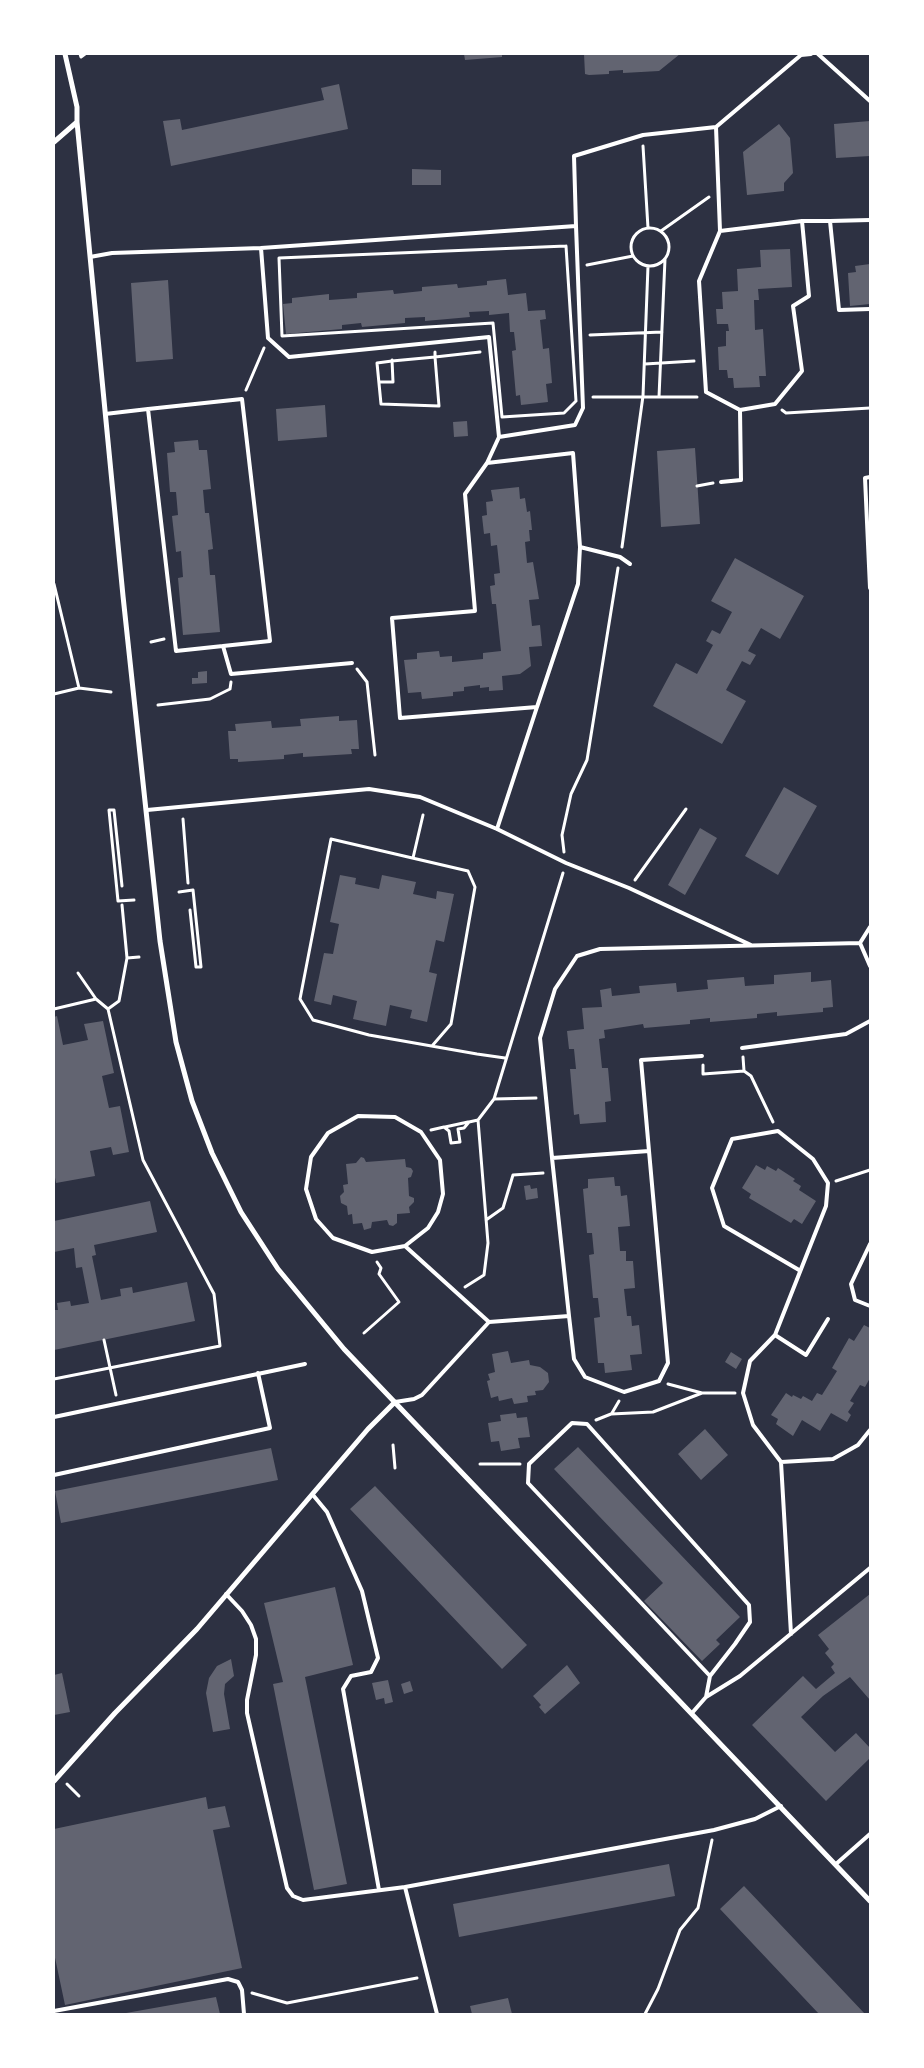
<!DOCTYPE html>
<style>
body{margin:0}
#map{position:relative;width:924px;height:2068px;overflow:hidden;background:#2d3142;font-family:Overpass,sans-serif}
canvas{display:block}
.frame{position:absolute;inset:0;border:55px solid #fff;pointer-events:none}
</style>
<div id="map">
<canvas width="924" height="2068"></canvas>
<div class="frame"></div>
</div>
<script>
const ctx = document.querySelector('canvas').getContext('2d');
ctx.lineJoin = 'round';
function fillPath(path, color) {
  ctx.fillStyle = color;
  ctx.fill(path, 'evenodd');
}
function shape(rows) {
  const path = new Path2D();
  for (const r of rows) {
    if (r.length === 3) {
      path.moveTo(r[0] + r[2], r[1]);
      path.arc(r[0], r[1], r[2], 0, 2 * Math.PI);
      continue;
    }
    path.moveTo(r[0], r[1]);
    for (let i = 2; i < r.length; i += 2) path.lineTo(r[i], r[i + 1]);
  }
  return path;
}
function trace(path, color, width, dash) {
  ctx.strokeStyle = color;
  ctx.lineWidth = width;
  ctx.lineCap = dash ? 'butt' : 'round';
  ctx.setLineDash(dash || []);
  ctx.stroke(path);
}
const building = shape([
 [464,54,502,54,502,57,465,60],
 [584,54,680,54,659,71,623,73,623,70,609,71,609,74,589,75,585,74],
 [339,84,348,129,171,166,163,121,180,119,182,130,324,100,321,88],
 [870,121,870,156,836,158,834,124],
 [779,124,790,138,793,173,784,183,784,191,747,195,743,152],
 [412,169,441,170,441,185,412,185],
 [790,249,792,287,758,289,759,300,754,300,755,330,763,329,766,376,759,376,760,387,734,388,733,378,728,378,727,370,719,370,718,347,726,346,726,331,729,331,728,324,717,324,716,309,723,309,722,292,738,291,737,269,761,267,760,250],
 [870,264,870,304,850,306,848,273,856,272,855,266],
 [506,279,508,295,526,293,528,311,545,310,546,319,540,320,543,349,549,348,552,383,546,384,548,402,521,405,520,395,516,396,512,351,516,350,514,332,510,332,509,313,489,315,489,311,469,312,470,317,425,321,425,317,405,318,405,323,362,327,361,323,342,325,342,329,286,334,283,304,292,303,292,298,329,294,329,300,357,298,357,293,393,290,394,294,422,291,422,287,457,284,458,288,487,285,487,281],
 [168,280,173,359,136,362,131,283],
 [325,405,327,437,278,441,276,409],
 [467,421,468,436,454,437,453,422],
 [198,440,199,450,207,450,211,489,203,490,205,513,209,513,213,549,208,550,210,575,215,575,220,632,183,635,178,578,183,577,181,551,176,552,172,516,178,515,176,492,170,492,167,453,175,452,174,442],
 [695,448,700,524,661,527,657,451],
 [519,487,520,499,525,498,527,512,530,511,532,530,529,530,530,541,525,542,527,563,533,562,539,599,529,600,532,626,540,625,542,646,529,647,531,666,520,674,502,676,503,690,489,691,489,687,480,688,480,685,464,687,464,691,453,692,453,696,422,699,421,692,408,693,404,660,417,659,417,653,439,651,440,657,452,656,452,662,483,659,483,653,501,651,496,604,492,604,490,586,495,585,494,574,500,573,497,545,491,546,490,533,484,534,482,516,487,515,486,502,493,501,491,490],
 [735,558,804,596,780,639,761,628,748,651,756,655,750,665,742,661,726,690,746,701,722,744,653,706,676,663,697,674,713,645,706,641,712,630,720,634,732,612,711,601],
 [207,671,207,683,192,684,192,678,198,678,198,672],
 [339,716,339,721,357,720,359,749,351,749,352,754,303,757,303,753,284,755,284,759,238,762,238,759,230,759,228,731,236,731,235,724,271,721,272,728,301,726,300,719],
 [784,787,817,806,778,875,745,856],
 [700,828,717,838,685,895,668,885],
 [340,875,356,878,355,884,379,889,382,875,416,882,413,894,436,899,437,891,454,894,444,942,436,940,429,972,437,974,427,1022,410,1018,412,1010,390,1005,386,1026,353,1019,357,1001,333,995,331,1005,314,1001,324,953,333,954,339,924,330,922],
 [811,972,811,982,831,980,833,1007,823,1008,823,1012,777,1016,777,1012,757,1014,757,1018,710,1022,710,1018,690,1020,690,1024,644,1028,643,1024,604,1030,605,1038,599,1039,602,1068,608,1068,611,1101,605,1102,606,1122,580,1124,579,1114,574,1115,570,1069,576,1069,574,1049,569,1049,567,1031,584,1029,582,1008,602,1007,600,990,611,988,612,996,640,993,639,986,676,983,677,992,708,989,707,980,744,977,745,986,774,984,774,975],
 [57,1016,63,1045,88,1040,84,1024,103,1021,114,1073,102,1076,109,1108,120,1106,129,1152,113,1155,111,1147,90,1151,95,1176,56,1183,54,1172,54,1017],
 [361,1157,364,1158,366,1162,405,1159,406,1167,411,1168,413,1171,411,1177,408,1178,409,1196,414,1198,414,1202,409,1207,410,1213,397,1214,397,1223,393,1226,389,1225,387,1220,372,1222,371,1228,364,1230,362,1223,353,1224,352,1214,348,1215,347,1206,341,1203,340,1196,344,1192,343,1185,348,1184,346,1164,356,1163],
 [756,1165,765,1170,767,1166,776,1171,778,1168,795,1179,793,1181,801,1186,799,1190,816,1201,802,1224,794,1219,791,1223,749,1198,751,1194,742,1188],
 [614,1177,615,1186,620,1186,621,1196,627,1195,630,1226,618,1227,620,1251,626,1251,626,1261,633,1261,635,1288,624,1289,627,1316,631,1316,632,1326,639,1325,642,1354,630,1355,632,1370,605,1373,604,1363,598,1363,594,1318,600,1317,598,1298,593,1298,589,1255,594,1254,592,1233,587,1233,583,1189,588,1188,588,1179],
 [530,1185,531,1189,537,1188,538,1198,526,1200,524,1186],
 [150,1201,157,1232,94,1245,96,1255,92,1256,101,1300,121,1296,120,1289,132,1287,133,1293,187,1282,195,1321,54,1350,54,1310,58,1310,57,1303,70,1301,71,1306,89,1303,82,1267,76,1268,74,1248,54,1252,54,1221],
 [864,1325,870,1328,870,1378,865,1387,860,1385,850,1401,854,1403,848,1412,851,1415,847,1422,831,1413,820,1431,802,1420,793,1436,776,1424,778,1419,771,1415,786,1393,792,1397,793,1395,801,1399,803,1396,812,1401,817,1393,822,1395,837,1371,832,1368,849,1338,854,1341],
 [508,1351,511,1363,529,1360,530,1365,540,1367,548,1373,549,1382,543,1390,535,1391,536,1395,527,1396,528,1402,514,1404,512,1398,499,1401,498,1396,491,1398,487,1381,490,1380,488,1374,495,1372,492,1354],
 [731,1352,742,1359,736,1369,725,1362],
 [516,1413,517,1418,527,1417,530,1437,518,1438,520,1448,501,1451,499,1441,491,1442,488,1423,501,1421,500,1415],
 [705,1429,728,1455,701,1480,678,1454],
 [578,1447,740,1617,716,1640,720,1644,702,1661,644,1601,663,1583,554,1469],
 [271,1448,278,1480,61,1523,55,1491],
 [375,1486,527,1645,502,1669,350,1509],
 [335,1587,353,1665,305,1677,347,1884,314,1890,273,1684,283,1682,264,1603],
 [870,1594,870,1700,850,1677,823,1696,801,1717,835,1752,856,1733,870,1748,870,1758,826,1801,752,1725,803,1676,816,1689,835,1673,831,1667,834,1664,825,1653,829,1649,818,1635],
 [231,1659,234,1676,225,1684,224,1694,230,1729,213,1732,206,1693,209,1678,217,1666],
 [567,1665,580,1683,545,1714,539,1707,541,1705,533,1696],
 [62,1673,70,1712,54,1715,54,1675],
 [388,1680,393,1702,385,1704,384,1698,376,1700,372,1683],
 [410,1681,413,1691,404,1694,401,1684],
 [206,1797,208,1809,225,1806,230,1827,213,1830,242,1968,65,2005,54,1953,54,1829],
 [669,1864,675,1896,459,1937,453,1904],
 [744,1886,865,2014,819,2014,720,1909],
 [216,1997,220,2014,126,2014,126,2013],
 [508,1998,512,2014,472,2014,470,2006]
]);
const path = shape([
 [80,54,81,57,85,54],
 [643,146,648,228],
 [650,247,19],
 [661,231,709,197],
 [566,246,576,401,564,413,502,417,493,323,282,336,279,258,566,246],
 [587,265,633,256],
 [590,335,662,332],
 [435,352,435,357,439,406,381,404,377,363,392,361,435,357,480,352],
 [645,364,694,361],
 [379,382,393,382,392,360],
 [246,390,264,348],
 [593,397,697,397],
 [659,397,665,259],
 [782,410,786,413,870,408],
 [697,486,713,483],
 [622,547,643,396,648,266],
 [54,584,79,688,54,694],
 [151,642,164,639],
 [357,669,367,682,375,755],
 [79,688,111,692],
 [158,705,210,699,230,689,231,682],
 [183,819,188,883],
 [564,852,562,835,571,794,587,760,618,568],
 [413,858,423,815],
 [635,880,686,809],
 [122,886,114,810,109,810,118,901,134,900],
 [179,892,193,890,201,967,196,967,190,910],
 [127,958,139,957],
 [78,973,96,999],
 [54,1009,96,999,108,1009,119,1001,127,958,122,905],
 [432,1046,451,1024,475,887,468,871,331,839,300,999,313,1020,369,1035,477,1054,505,1058],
 [743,1057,744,1071,751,1076,773,1122],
 [703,1065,703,1074,744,1071],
 [494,1099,563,873],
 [445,1127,468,1122],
 [431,1130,444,1127,449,1131,451,1143,460,1142,458,1129,464,1128,469,1122,478,1120],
 [836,1181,870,1170],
 [486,1220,503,1208,513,1175,543,1173],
 [465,1287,484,1275,488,1243,478,1120,494,1099,536,1098],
 [364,1333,399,1302,379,1274,381,1268,377,1262],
 [104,1340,116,1395],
 [54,1379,220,1346,214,1294,143,1160,108,1009],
 [702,1393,735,1393],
 [612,1413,619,1401],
 [596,1420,611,1414,653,1412,702,1393,668,1384],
 [393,1445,395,1468],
 [480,1464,520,1464],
 [67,1784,79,1796],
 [252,1993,287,2003,417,1978],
 [645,2014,658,1989,680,1930,698,1908,712,1840]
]);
const service = shape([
 [818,54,870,101],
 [716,127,720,231,699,281,706,392,740,410,775,404,802,371,793,306,809,296,802,221,830,221],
 [870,220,830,221,839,310,870,309],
 [720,231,802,221],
 [261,248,268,338,289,357,489,337,499,437],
 [90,257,112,253,261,248,576,226,574,156,643,135,716,127,801,55,811,54],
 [105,414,148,409,176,651,270,641,242,399,148,409],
 [487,463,573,453,580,547,578,584,537,707,400,718,392,618,475,611,465,494,487,463,499,437,575,425,583,408,576,226],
 [870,477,865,478,870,588],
 [721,482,741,480,740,410],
 [580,547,620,557,630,564],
 [223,646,231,674,352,663],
 [147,810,369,789,420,797,497,829,566,863,629,888,751,945],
 [497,829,537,707],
 [860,943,870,927],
 [742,1048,846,1034,870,1021],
 [552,1158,540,1038,555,989,577,956,600,949,860,943,870,966],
 [870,1244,851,1284,855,1300,870,1306],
 [569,1316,574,1359,585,1377,624,1392,659,1381,668,1363,649,1151],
 [489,1322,569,1316,552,1158,649,1151,641,1060,702,1056],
 [775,1335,806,1355,828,1319],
 [395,1402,414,1399,422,1395,489,1322,405,1246,372,1252,333,1238,316,1219,306,1189,311,1157,328,1133,358,1116,395,1117,421,1132,440,1160,443,1194,438,1212,428,1228,405,1246],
 [54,1417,305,1364],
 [781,1462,833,1459,858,1445,870,1430],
 [54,1475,270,1428,258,1373],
 [313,1495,327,1512,362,1591,378,1658,371,1672,351,1676,343,1689,379,1890],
 [226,1594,242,1611,251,1625,256,1639,256,1655,247,1700,247,1713,287,1888,293,1896,303,1900,405,1887,714,1830,755,1819,781,1806],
 [791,1634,781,1462,753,1425,743,1393,750,1361,775,1335,826,1206,828,1183,813,1159,778,1131,732,1139,712,1188,724,1226,799,1270],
 [706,1697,710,1676,528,1483,529,1464,572,1423,587,1424,749,1605,750,1622,735,1644,710,1676],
 [692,1713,706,1697,740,1676,870,1568],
 [836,1864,870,1834],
 [405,1887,437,2014],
 [54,2011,228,1979,238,1982,242,1990,244,2014]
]);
const minor = shape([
 [77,122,123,596,160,941,176,1042,192,1101,212,1153,241,1212,278,1269,344,1349,870,1901],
 [54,142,77,122,77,107,65,54],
 [54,1781,115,1713,197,1629,368,1429,395,1402]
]);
fillPath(building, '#626471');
trace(path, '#fff', 3);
trace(service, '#fff', 4);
trace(minor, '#fff', 5);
</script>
